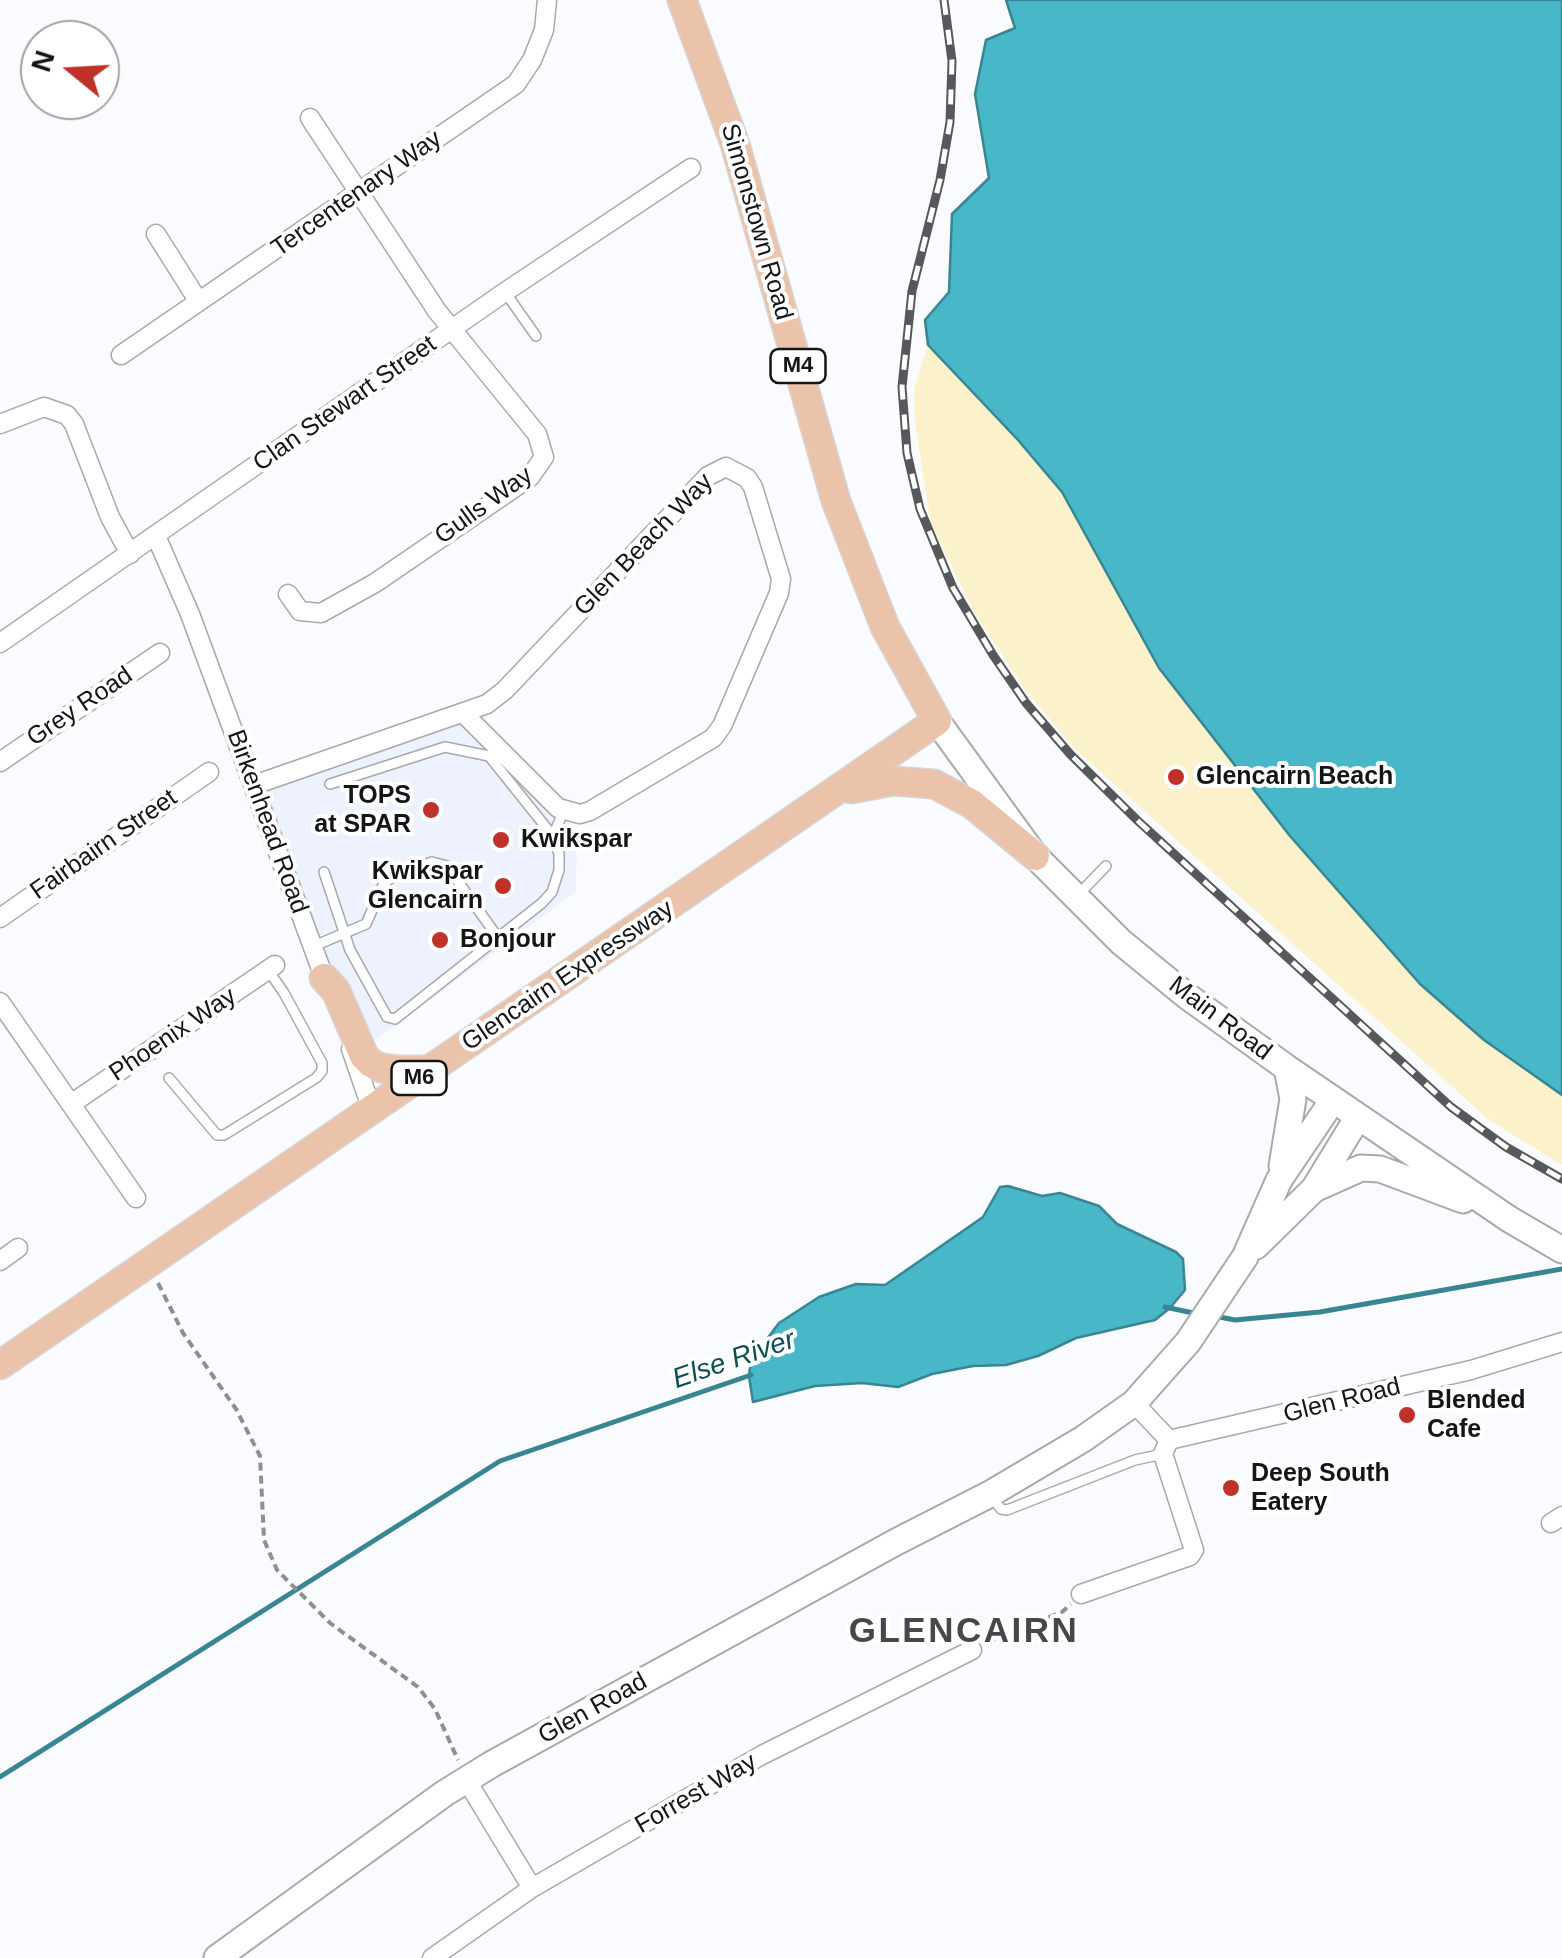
<!DOCTYPE html>
<style>
body{margin:0}
#map{position:relative;width:1562px;height:1958px;overflow:hidden;background:#fafbff;font-family:Arial,sans-serif}
canvas{display:block}
.north{position:absolute;left:20px;top:20px;width:100px;height:100px;box-sizing:border-box;background:#fff;border:2px solid #a1a1a2;border-radius:50%;rotate:288deg;font-size:28px;font-weight:700;line-height:40px;text-align:center;color:#141517}
.north::after{content:'';display:block;margin:auto;width:35px;height:45px;background:#bf3129;clip-path:polygon(50% 0,100% 100%,50% 72%,0 100%)}
</style>
<div id="map">
<canvas width="1562" height="1958"></canvas>
<div class="north">N</div>
</div>
<script>
const ctx = document.querySelector('canvas').getContext('2d');
ctx.lineJoin = 'round';
function fillPath(path, color) {
  ctx.fillStyle = color;
  ctx.fill(path, 'evenodd');
}
function shape(rows) {
  const path = new Path2D();
  for (const r of rows) {
    path.moveTo(r[0], r[1]);
    for (let i = 2; i < r.length; i += 2) path.lineTo(r[i], r[i + 1]);
  }
  return path;
}
function trace(path, color, width, dash) {
  ctx.strokeStyle = color;
  ctx.lineWidth = width;
  ctx.lineCap = dash ? 'butt' : 'round';
  ctx.setLineDash(dash || []);
  ctx.stroke(path);
}
function label(font, color, halo, rows, align = 'center') {
  ctx.font = font + ' Arial,sans-serif';
  ctx.lineWidth = 8;
  ctx.setLineDash([]);
  ctx.textBaseline = 'middle';
  ctx.strokeStyle = halo;
  ctx.fillStyle = color;
  for (const [text, x, y, turn = 0] of rows) {
    ctx.save();
    ctx.translate(x, y);
    ctx.rotate((+turn || 0) * Math.PI / 180);
    ctx.textAlign = isNaN(turn) ? turn : align;
    if (halo) ctx.strokeText(text, 0, 0);
    ctx.fillText(text, 0, 0);
    ctx.restore();
  }
}
const built = shape([
 [464,714,570,812,577,839,576,892,354,1056,254,785]
]);
const sand = shape([
 [928,345,1018,440,1062,492,1159,668,1290,836,1420,984,1484,1040,1562,1095,1562,1165,1489,1120,1075,749,1025,690,973,610,931,524,915,423,914,390]
]);
const water = shape([
 [1006,0,1562,0,1562,1095,1484,1040,1420,984,1290,836,1159,668,1062,492,1018,440,928,345,925,320,949,292,952,214,989,178,975,94,986,40,1015,28,1006,0],
 [1008,1186,1042,1196,1060,1193,1099,1206,1117,1224,1176,1252,1183,1259,1185,1290,1170,1308,1155,1320,1076,1338,1038,1356,1006,1365,973,1366,932,1374,898,1387,862,1383,815,1386,753,1402,749,1376,751,1360,779,1323,819,1297,856,1284,885,1285,983,1217,1000,1187,1008,1186]
]);
const stream = shape([
 [1165,1307,1198,1314],
 [1214,1316,1235,1320,1320,1312,1562,1269],
 [0,1777,500,1461,751,1375]
]);
const path = shape([
 [158,1283,183,1333,236,1409,260,1456,264,1540,277,1570,330,1623,418,1687,435,1709,458,1760],
 [988,1641,1062,1612,1071,1604]
]);
const lane = shape([
 [505,292,536,336],
 [553,836,564,810],
 [324,872,350,950,387,1017,395,1019,542,903,552,892,559,870,559,854,553,836,489,756,445,747,330,784],
 [1077,896,1106,866],
 [314,946,366,924,384,883,394,876,432,862,447,866,499,939],
 [169,1078,217,1135,224,1135,316,1078,322,1071,322,1063,284,993,268,970],
 [992,1497,1001,1509,1007,1510,1135,1460,1163,1454]
]);
const street = shape([
 [156,234,199,302],
 [121,355,516,84,532,60,544,30,547,0],
 [0,424,44,407,67,415,74,424,110,517,130,554],
 [156,536,190,614,328,988],
 [288,594,300,611,321,613,375,583,530,477,544,457,537,434,437,311,310,118],
 [0,643,505,292,691,168],
 [0,762,160,653],
 [254,785,487,704,505,690,708,476,726,467,747,478,753,487,781,579,779,593,722,726,713,738,590,811,580,814,558,808,464,714],
 [0,918,209,772],
 [0,1002,136,1198],
 [351,1049,372,1110],
 [71,1104,275,965],
 [0,1261,18,1248],
 [1134,1403,1169,1440,1471,1370,1562,1342],
 [1551,1523,1562,1516],
 [1081,1594,1190,1556,1194,1550,1163,1454,1169,1440],
 [467,1781,532,1888],
 [432,1958,532,1888,762,1755,972,1650]
]);
const secondary = shape([
 [937,721,1035,856,1121,942,1187,996,1287,1068,1509,1219,1562,1250],
 [1282,1166,1293,1099,1287,1068],
 [1314,1189,1361,1168,1380,1169,1463,1200],
 [1256,1246,1314,1189,1358,1117],
 [217,1958,445,1793,492,1764,896,1542,990,1494,1083,1439,1134,1403,1188,1342,1245,1257,1279,1180,1333,1100]
]);
const primary = shape([
 [851,789,893,781,934,784,972,804,1035,856],
 [324,978,336,991,364,1056,371,1063,381,1068,398,1070,431,1070],
 [0,1365,937,721,885,627,836,501,735,144,682,0]
]);
const rail = shape([
 [944,0,952,61,950,122,940,180,912,291,902,387,907,453,920,509,953,588,993,655,1026,703,1070,754,1137,820,1451,1107,1506,1147,1562,1179]
]);
const markers = [
 [1176,777,10,"#bf3129"],
 [431,810,10,"#bf3129"],
 [501,840,10,"#bf3129"],
 [503,886,10,"#bf3129"],
 [440,940,10,"#bf3129"],
 [1407,1415,10,"#bf3129"],
 [1231,1488,10,"#bf3129"]
];
const shields = [
 [798,366,55],
 [419,1078,55]
];
const shieldNames = [
 ["M4",798,366],
 ["M6",419,1078]
];
const streetNames = [
 ["Tercentenary Way",357,194,-35],
 ["Simonstown Road",756,222,74],
 ["Clan Stewart Street",345,404,-35],
 ["Gulls Way",484,506,-36],
 ["Glen Beach Way",644,545,-46],
 ["Grey Road",80,707,-34],
 ["Birkenhead Road",267,822,70],
 ["Fairbairn Street",104,845,-35],
 ["Glencairn Expressway",568,976,-34],
 ["Main Road",1220,1019,37],
 ["Phoenix Way",173,1035,-34],
 ["Glen Road",1342,1401,-14],
 ["Glen Road",593,1709,-29],
 ["Forrest Way",696,1794,-30]
];
const poiNames = [
 ["Glencairn Beach",1196,777],
 ["TOPS",411,796,"right"],
 ["at SPAR",411,825,"right"],
 ["Kwikspar",521,840],
 ["Kwikspar",483,872,"right"],
 ["Glencairn",483,901,"right"],
 ["Bonjour",460,940],
 ["Blended",1427,1401],
 ["Cafe",1427,1430],
 ["Deep South",1251,1474],
 ["Eatery",1251,1503]
];
const waterNames = [
 ["Else River",734,1360,-19]
];
const districtNames = [
 ["GLENCAIRN",964,1632]
];
fillPath(built, '#eef2fe');
fillPath(sand, '#fbf2cc');
fillPath(water, '#48b7c8');
trace(water, '#388693', 2.5);
trace(stream, '#388693', 5);
trace(lane, '#a7a9ad', 12);
trace(street, '#a7a9ad', 21);
trace(secondary, '#a7a9ad', 29);
trace(primary, '#d5d5d5', 31);
trace(path, '#8e8f92', 4, [8, 5]);
trace(lane, '#fff', 9);
trace(street, '#fff', 18);
trace(secondary, '#fff', 25);
trace(primary, '#ebc3aa', 28);
trace(rail, '#57585a', 9);
trace(rail, '#fff', 5, [15]);
for (const [x, y, r, color] of markers) {
  const dot = new Path2D();
  dot.arc(x, y, r, 0, 2 * Math.PI);
  ctx.fillStyle = color;
  ctx.fill(dot);
  trace(dot, '#fff', 4);
}
for (const [x, y, w] of shields) {
  const box = new Path2D();
  box.roundRect(x - w / 2, y - 17, w, 34, 8);
  ctx.fillStyle = '#fff';
  ctx.fill(box);
  trace(box, '#141517', 2.5);
}
label('bold 22px', '#141517', null, shieldNames);
label('25px', '#141517', '#fff', streetNames);
label('bold 25px', '#141517', '#fff', poiNames, 'left');
label('italic 28px', '#0d4f57', '#fff', waterNames);
ctx.letterSpacing = '2.5px';
label('bold 35px', '#46474b', '#fff', districtNames);
ctx.letterSpacing = '0px';
</script>
